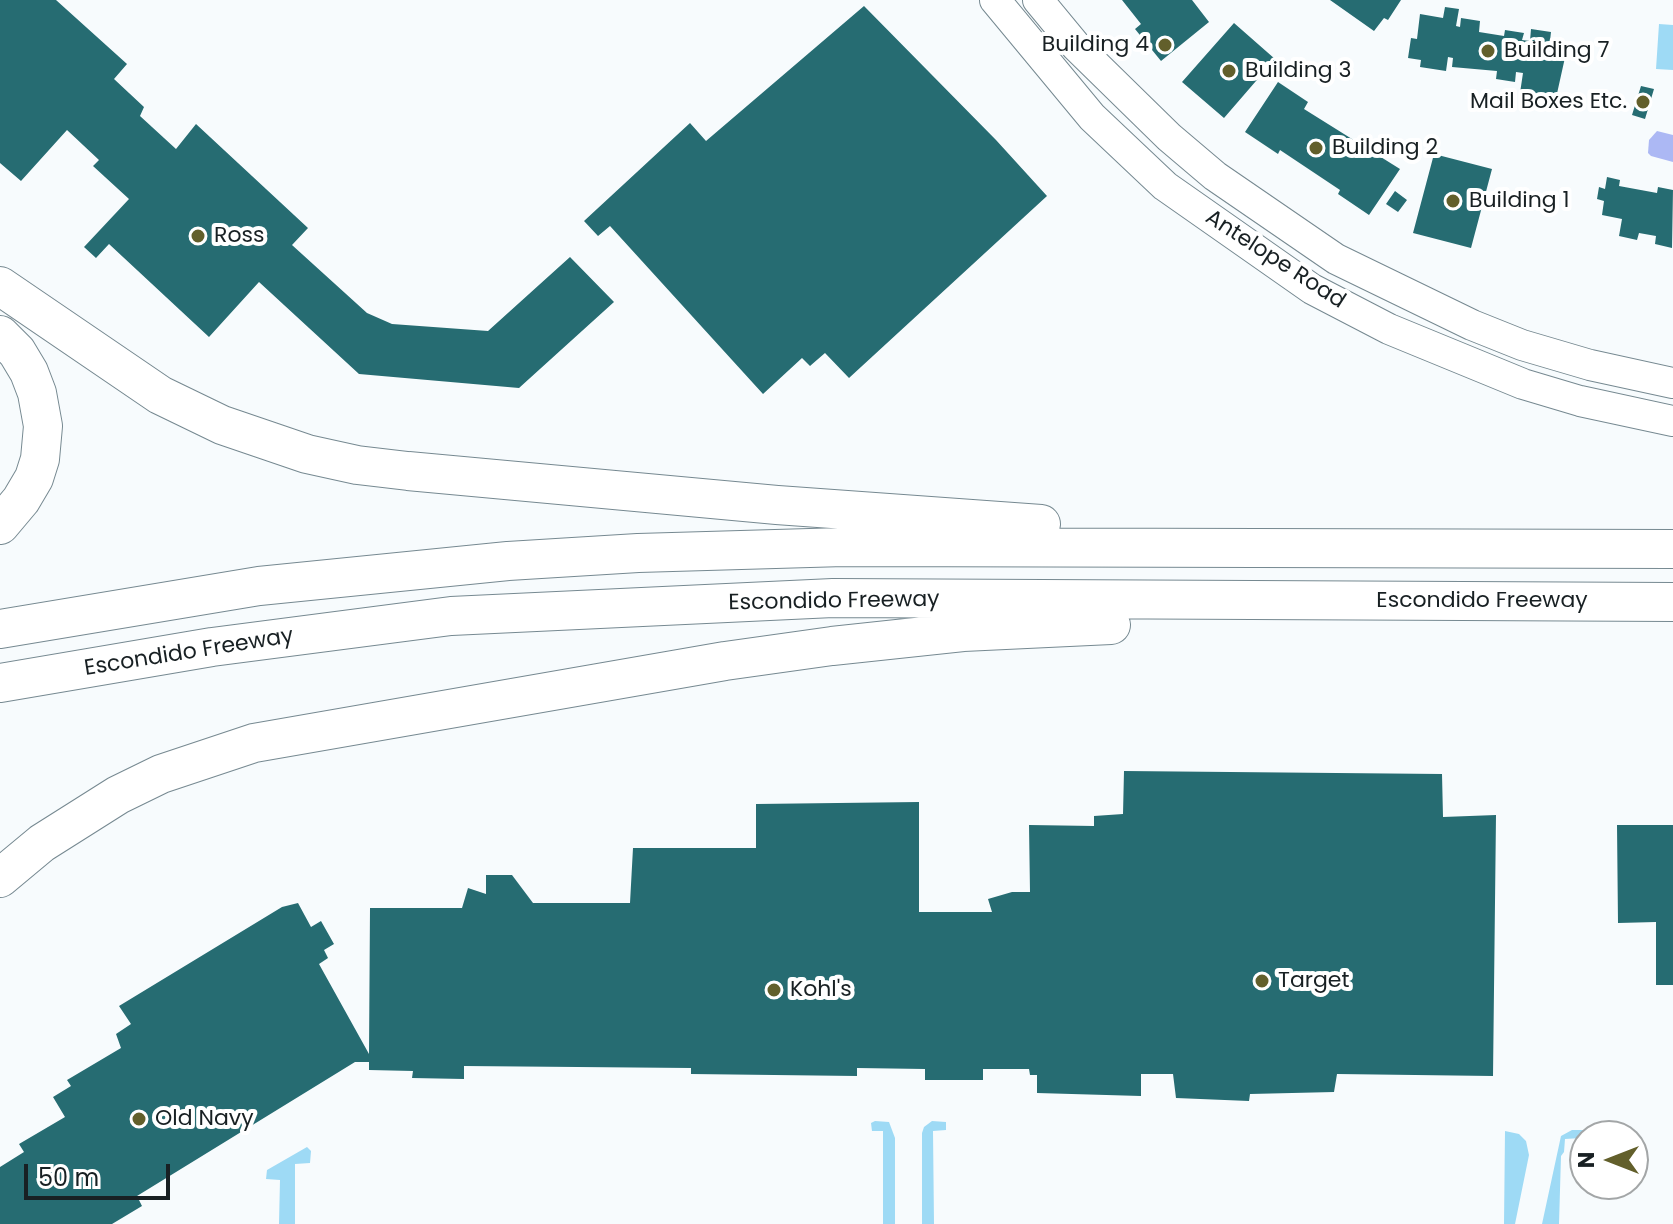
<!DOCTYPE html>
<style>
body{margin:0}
#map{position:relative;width:1673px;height:1224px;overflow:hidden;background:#f7fbfd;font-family:Poppins,sans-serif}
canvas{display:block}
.north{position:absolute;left:1569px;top:1120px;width:80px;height:80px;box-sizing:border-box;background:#fff;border:2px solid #a3a6a7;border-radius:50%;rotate:270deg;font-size:22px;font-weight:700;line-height:32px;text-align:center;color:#182023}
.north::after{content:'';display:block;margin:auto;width:28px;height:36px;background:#625f2b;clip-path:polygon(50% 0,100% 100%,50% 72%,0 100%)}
.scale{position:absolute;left:24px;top:1164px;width:146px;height:36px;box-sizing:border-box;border:4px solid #182023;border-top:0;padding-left:10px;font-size:24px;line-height:28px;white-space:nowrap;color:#182023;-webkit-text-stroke:6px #fff;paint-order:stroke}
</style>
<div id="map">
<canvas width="1673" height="1224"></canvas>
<div class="north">N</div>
<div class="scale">50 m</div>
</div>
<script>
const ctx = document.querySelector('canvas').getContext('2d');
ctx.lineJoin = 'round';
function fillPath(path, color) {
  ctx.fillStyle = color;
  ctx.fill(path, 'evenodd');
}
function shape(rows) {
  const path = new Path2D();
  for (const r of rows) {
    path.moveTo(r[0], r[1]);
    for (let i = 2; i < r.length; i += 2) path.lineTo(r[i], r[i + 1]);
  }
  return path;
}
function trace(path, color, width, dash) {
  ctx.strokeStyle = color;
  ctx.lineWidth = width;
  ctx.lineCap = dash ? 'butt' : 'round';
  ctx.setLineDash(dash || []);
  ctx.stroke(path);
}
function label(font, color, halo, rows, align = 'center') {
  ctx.font = font + ' Poppins,sans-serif';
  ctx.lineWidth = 8;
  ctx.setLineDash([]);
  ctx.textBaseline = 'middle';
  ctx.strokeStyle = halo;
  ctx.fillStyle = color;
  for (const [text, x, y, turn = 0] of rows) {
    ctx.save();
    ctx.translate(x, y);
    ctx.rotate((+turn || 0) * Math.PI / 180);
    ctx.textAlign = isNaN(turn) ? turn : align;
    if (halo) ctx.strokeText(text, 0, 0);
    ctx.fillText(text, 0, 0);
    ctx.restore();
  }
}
const green = shape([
 [1659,24,1673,25,1673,70,1656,69],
 [875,1121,889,1122,895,1138,895,1224,883,1224,883,1131,872,1131,871,1123],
 [932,1121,946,1122,946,1130,933,1131,934,1224,922,1224,922,1133,924,1127],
 [1572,1130,1614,1130,1614,1136,1565,1139,1564,1152,1561,1156,1559,1224,1542,1224,1561,1136],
 [1505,1131,1519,1134,1526,1141,1529,1155,1515,1224,1504,1224],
 [307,1147,311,1151,310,1163,295,1164,295,1224,279,1224,280,1180,266,1179,267,1170]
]);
const water = shape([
 [1657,131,1673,135,1673,162,1651,156,1648,153,1649,140]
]);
const building = shape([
 [0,0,56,0,127,64,114,79,144,107,140,116,176,149,196,124,308,228,292,245,367,313,392,324,488,331,570,257,614,302,519,388,359,374,259,282,209,337,109,244,96,258,84,247,129,199,93,166,99,160,67,130,21,181,0,163],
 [1122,0,1192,0,1209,22,1161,61,1135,29,1141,24],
 [1330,0,1401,0,1388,20,1384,18,1374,31],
 [864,6,996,140,1047,196,849,378,825,353,810,366,802,358,763,394,610,226,598,236,584,221,690,123,706,141],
 [1445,7,1459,9,1456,26,1460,27,1461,18,1480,21,1479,32,1504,36,1505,30,1524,33,1522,40,1530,41,1531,29,1551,32,1550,41,1568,44,1556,98,1520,93,1523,73,1516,72,1515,82,1496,79,1497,71,1452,67,1453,58,1448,57,1446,71,1420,67,1421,60,1408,58,1411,38,1417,39,1420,14,1443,18],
 [1234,23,1275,59,1224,118,1182,82],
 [1278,82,1308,102,1304,109,1400,169,1369,215,1338,194,1340,190,1280,150,1278,154,1245,132],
 [1641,86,1654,89,1645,119,1632,115],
 [1434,154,1492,169,1471,248,1413,233],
 [1607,177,1620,180,1619,186,1657,193,1658,187,1673,190,1672,248,1655,244,1656,236,1639,233,1637,240,1619,236,1622,219,1602,215,1604,201,1597,199,1599,187,1605,189],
 [1395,191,1407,200,1398,212,1386,204],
 [1124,771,1442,774,1443,817,1496,815,1493,1076,1337,1074,1334,1092,1250,1094,1249,1101,1176,1098,1173,1074,1141,1074,1141,1096,1037,1093,1037,1075,1030,1075,1029,1069,983,1069,983,1080,925,1080,925,1069,857,1068,857,1076,691,1074,691,1068,464,1066,464,1079,412,1078,413,1071,369,1070,369,1062,355,1062,137,1196,142,1206,112,1224,0,1224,0,1167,24,1152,19,1144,65,1117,53,1097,71,1086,67,1080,121,1048,116,1034,131,1024,119,1006,282,907,298,903,311,927,321,921,334,944,324,950,328,958,319,964,369,1054,370,908,462,908,468,888,486,894,486,875,512,875,533,903,630,903,633,848,756,848,756,804,919,802,919,912,992,912,988,899,1012,892,1030,892,1029,825,1094,826,1094,816,1123,814],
 [1617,825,1673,825,1673,985,1656,985,1656,922,1618,923]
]);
const secondary = shape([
 [995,0,1092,117,1165,186,1312,289,1389,329,1523,384,1580,401,1673,421],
 [1038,0,1076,46,1169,137,1215,176,1336,259,1472,325,1522,345,1590,365,1673,383]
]);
const motorway = shape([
 [0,286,160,395,222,425,307,454,357,465,408,471,777,505,1041,524],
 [0,335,17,352,29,372,37,393,43,426,40,459,34,478,21,500,0,525],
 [0,629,259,586,508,561,638,553,844,547,1673,549],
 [0,683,212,647,451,616,833,598,1673,602],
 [0,878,42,843,118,795,161,774,254,743,725,661,832,646,963,632,1111,625]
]);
const markers = [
 [1165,45,8,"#625f2b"],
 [1488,51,8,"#625f2b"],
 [1229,71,8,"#625f2b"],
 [1643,102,8,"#625f2b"],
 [1316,148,8,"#625f2b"],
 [1453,201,8,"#625f2b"],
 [198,236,8,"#625f2b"],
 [1262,981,8,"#625f2b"],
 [774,990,8,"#625f2b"],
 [139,1119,8,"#625f2b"]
];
const poiNames = [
 ["Building 4",1149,45,"right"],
 ["Building 7",1504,51],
 ["Building 3",1245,71],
 ["Mail Boxes Etc.",1627,102,"right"],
 ["Building 2",1332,148],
 ["Building 1",1469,201],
 ["Ross",214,236],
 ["Target",1278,981],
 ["Kohl's",790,990],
 ["Old Navy",155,1119]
];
const streetNames = [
 ["Antelope Road",1275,260,33],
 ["Escondido Freeway",1482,601],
 ["Escondido Freeway",834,602,-1],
 ["Escondido Freeway",189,653,-9]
];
fillPath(green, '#9edaf5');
fillPath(water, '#acb8f4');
fillPath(building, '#266c72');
trace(secondary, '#768991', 32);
trace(motorway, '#768991', 40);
trace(secondary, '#fff', 30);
trace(motorway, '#fff', 38);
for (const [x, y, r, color] of markers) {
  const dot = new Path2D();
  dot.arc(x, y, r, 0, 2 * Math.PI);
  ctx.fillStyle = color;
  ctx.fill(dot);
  trace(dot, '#fff', 3);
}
label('22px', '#182023', '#fff', poiNames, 'left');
label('22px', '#182023', '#fff', streetNames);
</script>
